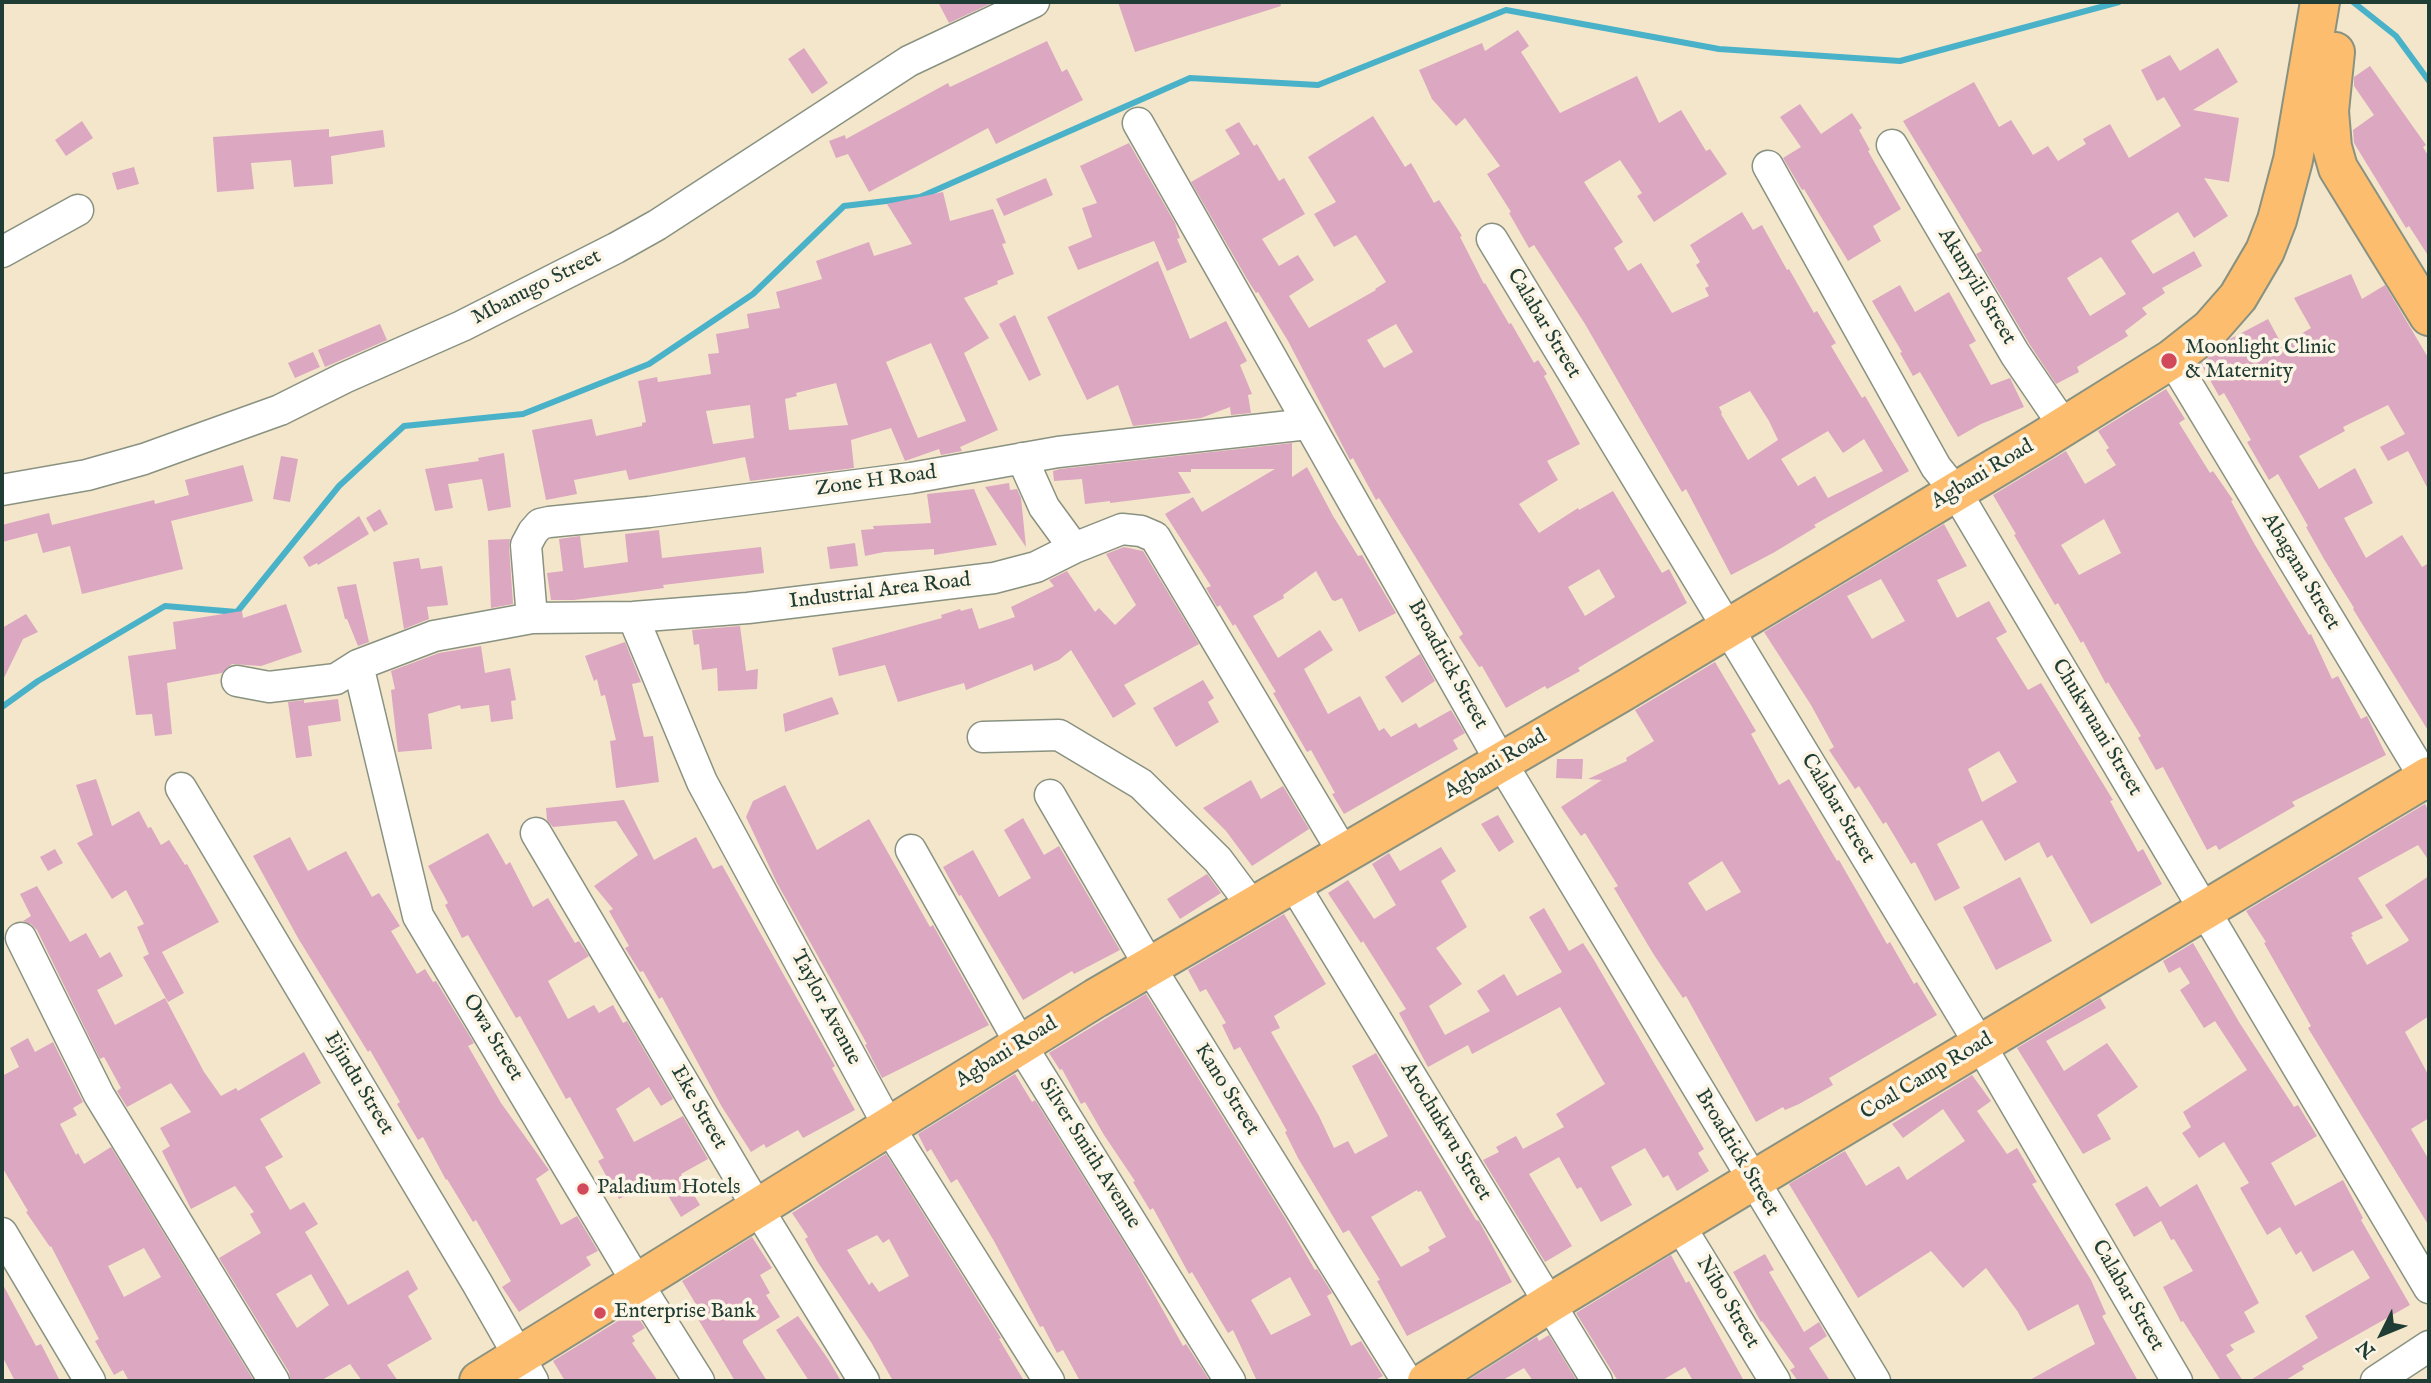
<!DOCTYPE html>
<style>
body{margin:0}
#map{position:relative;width:2431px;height:1383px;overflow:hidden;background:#f3e6cb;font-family:"IM FELL English",serif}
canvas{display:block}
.frame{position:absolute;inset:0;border:4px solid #1f3d34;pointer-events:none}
.north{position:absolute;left:2347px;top:1299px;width:70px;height:70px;-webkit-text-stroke:5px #fcf5e5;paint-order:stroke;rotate:227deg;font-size:19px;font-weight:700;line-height:28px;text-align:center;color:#1f3d34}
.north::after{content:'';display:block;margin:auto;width:24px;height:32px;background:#1f3d34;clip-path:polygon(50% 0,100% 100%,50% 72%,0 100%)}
</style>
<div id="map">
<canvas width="2431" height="1383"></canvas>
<div class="frame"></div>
<div class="north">N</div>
</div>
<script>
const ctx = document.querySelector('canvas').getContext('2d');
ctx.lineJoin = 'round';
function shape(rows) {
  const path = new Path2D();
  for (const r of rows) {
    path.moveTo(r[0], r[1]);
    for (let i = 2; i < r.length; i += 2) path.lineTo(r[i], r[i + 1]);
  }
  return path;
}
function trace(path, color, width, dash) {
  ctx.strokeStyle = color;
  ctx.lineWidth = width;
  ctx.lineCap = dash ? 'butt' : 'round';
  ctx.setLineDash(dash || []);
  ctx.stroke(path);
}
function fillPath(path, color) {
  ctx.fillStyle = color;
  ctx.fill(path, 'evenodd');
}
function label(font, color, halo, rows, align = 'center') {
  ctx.font = font + ' "IM FELL English",serif';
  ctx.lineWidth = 7;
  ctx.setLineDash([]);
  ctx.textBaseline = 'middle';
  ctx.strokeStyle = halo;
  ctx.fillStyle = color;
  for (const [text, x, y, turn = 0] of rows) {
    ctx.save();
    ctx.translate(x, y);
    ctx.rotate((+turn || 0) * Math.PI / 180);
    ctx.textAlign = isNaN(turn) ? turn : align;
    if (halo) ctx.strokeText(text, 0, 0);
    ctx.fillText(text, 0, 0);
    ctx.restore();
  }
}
const stream = shape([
 [2353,2,2396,36,2429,81],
 [2,707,38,681,165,606,237,612,339,486,404,426,523,414,649,364,753,294,844,206,920,197,1190,78,1318,85,1506,10,1719,49,1900,61,2119,2]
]);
const building = shape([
 [938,2,994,2,949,23],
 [1118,2,1280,2,1281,6,1135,52],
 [1518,30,1529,46,1521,52,1560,113,1637,76,1659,123,1681,110,1706,151,1710,149,1727,174,1654,222,1637,196,1642,193,1620,160,1584,182,1623,242,1614,248,1628,271,1641,263,1672,313,1709,296,1705,288,1709,286,1696,265,1700,262,1690,245,1742,212,1753,230,1762,225,1787,270,1789,269,1814,313,1817,311,1836,343,1831,346,1862,398,1865,396,1909,471,1814,525,1816,527,1773,553,1731,575,1686,489,1682,492,1585,324,1534,245,1529,248,1509,213,1511,212,1487,174,1500,166,1465,118,1456,126,1432,99,1419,70,1482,43,1485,51],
 [1750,391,1769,421,1778,440,1748,460,1721,414,1722,413,1719,407],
 [1828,431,1843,453,1864,439,1883,471,1828,498,1815,476,1798,486,1781,459],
 [1047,41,1062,72,1067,69,1083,100,996,144,988,128,869,192,848,154,836,158,829,141,845,135,846,139,948,83,950,87],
 [804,48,828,83,812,94,788,59],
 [2218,48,2238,82,2193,110,2239,118,2229,182,2204,178,2228,216,2194,238,2178,212,2131,241,2153,274,2194,251,2202,266,2162,288,2165,293,2142,308,2147,314,2125,331,2128,336,2077,367,2079,372,2056,384,2030,345,1976,254,1982,251,1903,121,1974,82,1999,127,2011,120,2033,155,2048,146,2058,161,2086,144,2083,139,2110,124,2129,158,2181,126,2164,97,2157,101,2141,70,2170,55,2180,71],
 [2101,257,2126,294,2090,316,2067,278],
 [2370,66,2426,145,2423,147,2429,157,2429,257,2409,226,2406,228,2354,143,2353,130,2374,115,2354,86,2354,77],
 [1800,104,1821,134,1852,113,1862,128,1859,130,1870,150,1868,151,1901,209,1873,226,1881,241,1848,261,1804,189,1802,190,1783,158,1801,147,1780,117],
 [1373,116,1405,167,1411,163,1434,203,1439,200,1462,236,1460,237,1484,284,1485,283,1509,324,1511,323,1534,363,1538,360,1547,374,1544,376,1580,444,1547,461,1558,480,1519,504,1539,533,1578,508,1579,510,1613,491,1662,573,1669,569,1687,603,1578,668,1580,671,1547,689,1545,686,1506,708,1482,666,1479,667,1459,637,1463,634,1379,498,1376,500,1353,458,1350,460,1288,341,1258,292,1256,293,1247,279,1191,182,1240,154,1225,130,1239,122,1254,146,1257,144,1279,181,1284,178,1305,214,1262,239,1279,266,1298,255,1314,280,1289,296,1309,328,1376,290,1375,289,1386,282,1356,235,1334,247,1314,214,1336,202,1308,157],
 [1396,324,1413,352,1384,368,1367,340],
 [1599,569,1615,597,1585,616,1568,587],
 [82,121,93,138,66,156,55,140],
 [329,129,329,137,383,130,385,147,331,156,333,184,294,187,291,160,251,163,254,189,217,192,213,137],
 [1129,143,1175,223,1180,238,1177,239,1187,262,1167,271,1154,241,1078,270,1068,247,1092,237,1082,208,1097,203,1080,166],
 [134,167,139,184,117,190,112,173],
 [1046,178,1053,195,1004,216,996,199],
 [943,192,950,221,993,209,1006,243,1002,244,1014,274,997,281,998,284,964,298,989,338,964,353,998,430,960,447,962,451,941,455,939,449,905,461,891,428,851,440,854,468,750,481,745,457,629,480,626,470,574,480,577,494,546,500,532,430,592,419,596,436,642,426,642,423,646,422,638,381,657,377,658,382,711,374,708,354,719,353,716,334,749,328,747,314,780,308,776,292,822,279,816,261,869,242,874,256,912,244,887,204],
 [931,343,966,421,918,438,886,362],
 [836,383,848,425,789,430,785,399,797,396,796,393],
 [750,405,754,438,713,444,706,411],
 [1158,261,1190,339,1226,321,1247,361,1240,365,1252,394,1248,395,1251,413,1231,415,1230,407,1201,418,1133,426,1118,385,1087,400,1047,317],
 [2351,274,2362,299,2385,285,2429,359,2429,491,2408,451,2388,461,2380,447,2405,434,2388,405,2343,427,2345,431,2299,456,2319,489,2355,468,2373,503,2344,518,2366,558,2402,535,2422,567,2429,563,2429,732,2353,609,2354,608,2324,559,2306,527,2308,526,2278,474,2269,480,2247,442,2251,440,2224,393,2219,396,2201,364,2230,339,2268,319,2282,345,2311,328,2294,298],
 [1900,285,1915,312,1949,292,1976,341,1969,345,1991,385,2010,378,2024,407,1981,424,1958,437,1920,372,1913,376,1900,353,1902,352,1872,301],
 [1015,315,1041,375,1029,381,999,324],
 [380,324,387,340,325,367,318,350],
 [313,352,320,367,295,378,288,363],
 [2166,389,2185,419,2179,423,2210,473,2213,471,2233,500,2231,501,2255,545,2309,635,2311,634,2332,679,2338,676,2361,719,2367,716,2386,755,2292,802,2295,806,2219,850,2216,845,2207,850,2163,767,2156,770,2138,738,2141,736,2108,682,2106,684,2083,641,2081,643,2058,603,2055,605,2014,535,2016,534,1993,495,2066,451,2085,484,2116,465,2106,450,2109,448,2098,431],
 [2104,519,2121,553,2079,575,2061,545],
 [1292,443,1292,477,1307,467,1333,516,1358,556,1362,555,1396,613,1359,632,1342,598,1335,601,1332,600,1316,571,1283,595,1284,598,1253,616,1278,658,1320,630,1333,650,1304,669,1328,714,1360,696,1379,731,1384,728,1391,737,1416,723,1419,728,1451,710,1465,733,1453,740,1458,749,1344,814,1332,794,1335,793,1311,750,1307,752,1273,693,1276,692,1235,624,1233,626,1220,605,1217,607,1206,588,1211,586,1165,514,1193,497,1202,512,1275,469,1191,469,1191,472,1178,472,1191,493,1110,503,1110,501,1085,504,1082,479,1054,481,1053,471,1060,469],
 [504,453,511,507,488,511,482,479,448,484,453,508,435,511,425,469,479,461,478,458],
 [281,456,298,459,290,502,273,499],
 [243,465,253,501,171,521,183,569,82,594,70,546,43,553,37,533,2,542,2,525,49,513,52,525,154,500,155,504,189,495,185,480],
 [1009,483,1010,490,1017,489,1021,498,1026,547,985,487],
 [974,489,997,545,934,555,934,549,884,552,865,556,861,530,874,529,873,526,931,523,927,494],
 [380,509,388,524,374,532,366,518],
 [359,516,369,534,318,565,317,563,309,567,303,557],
 [1944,524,1967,566,1937,580,1957,618,1989,601,2007,632,1996,638,2028,690,2041,683,2113,800,2110,801,2138,852,2143,849,2162,884,2091,924,2052,855,2047,858,2039,842,2005,861,1982,820,1937,844,1960,888,1935,901,1915,862,1911,864,1886,822,1883,824,1859,786,1855,789,1829,750,1834,747,1811,705,1764,632],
 [1881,579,1905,621,1872,639,1847,596],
 [1999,751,2017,782,1982,802,1968,769],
 [659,530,662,558,761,547,764,573,663,585,664,588,574,600,551,600,547,573,563,571,559,539,580,536,584,568,628,562,625,534],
 [510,539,509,546,513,604,491,608,488,540],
 [855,543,858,566,830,569,827,547],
 [1124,547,1143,551,1199,644,1124,685,1136,704,1113,718,1071,650,1059,660,1034,671,1032,664,966,690,964,683,898,702,885,665,839,676,832,648,942,618,941,615,960,609,961,611,972,608,979,629,1015,617,1011,607,1054,586,1049,580,1067,571,1095,612,1099,608,1115,625,1136,605,1106,554],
 [419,558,421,569,442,566,448,605,427,607,429,619,404,629,393,562],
 [356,584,369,642,358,646,347,619,345,619,337,587],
 [286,604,302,652,261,666,232,664,222,673,167,683,172,734,155,736,152,714,136,715,128,656,176,649,173,622,242,611,243,618],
 [26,614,38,632,23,639,2,682,2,628],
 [740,626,746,671,758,669,757,689,718,691,717,668,702,670,699,644,694,645,692,630],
 [625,642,641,682,632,684,644,737,653,736,659,782,616,788,610,741,616,740,605,695,601,696,597,679,594,681,585,656],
 [481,646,485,673,510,668,516,700,511,701,513,719,491,722,489,705,461,709,460,705,428,714,432,749,398,752,391,690,395,689,391,671,439,653],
 [1420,654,1435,681,1402,703,1385,677],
 [1715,662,1756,731,1751,734,1779,785,1789,779,1837,861,1839,860,1887,944,1890,942,1914,984,1917,982,1937,1015,1829,1078,1833,1085,1799,1104,1785,1110,1783,1107,1756,1122,1686,996,1683,998,1654,955,1614,888,1618,886,1585,833,1581,836,1561,807,1602,780,1588,779,1627,761,1626,758,1654,741,1635,710],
 [1722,861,1741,892,1706,911,1688,883],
 [1203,680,1214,698,1208,702,1219,722,1176,747,1153,708],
 [832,697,839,714,785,732,783,714],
 [338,699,341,721,308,726,312,756,296,758,288,702,304,700,304,703],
 [1557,759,1583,759,1582,779,1556,778],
 [96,779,112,826,139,811,148,828,151,827,161,845,169,840,185,865,187,864,219,922,162,952,184,993,168,1002,143,957,149,954,137,927,144,924,126,890,112,899,77,843,93,835,76,785],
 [1251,780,1261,799,1283,786,1309,829,1252,866,1226,831,1203,808],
 [785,785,817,850,869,819,930,927,933,925,989,1025,882,1078,865,1045,867,1044,777,883,746,817,753,801],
 [624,800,654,860,696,837,713,869,722,865,835,1066,832,1068,855,1110,803,1138,798,1130,766,1148,764,1144,751,1152,722,1107,662,997,659,999,643,971,640,972,625,948,629,946,609,911,613,909,594,886,638,855,616,821,553,827,547,820,546,808],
 [2425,804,2429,812,2429,861,2418,845,2358,878,2383,918,2351,933,2353,936,2351,937,2367,965,2407,942,2409,940,2385,905,2429,876,2429,1016,2405,1032,2429,1076,2429,1118,2411,1129,2429,1160,2429,1226,2308,1028,2311,1026,2264,943,2266,942,2246,911],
 [1498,815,1514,842,1499,852,1481,824],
 [1023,818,1044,855,1059,846,1120,950,1074,974,1072,971,1023,1000,961,895,959,896,943,867,973,850,999,897,1031,878,1004,830],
 [488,833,506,865,510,862,533,907,548,898,575,943,579,941,589,956,548,981,568,1019,594,1005,599,1013,613,1005,623,1023,627,1021,673,1099,661,1106,649,1087,616,1109,634,1142,683,1116,708,1159,681,1174,700,1205,681,1217,658,1179,619,1199,598,1161,604,1158,570,1097,566,1099,520,1016,516,1018,468,935,462,938,445,905,448,903,428,866],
 [290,837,308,871,346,851,372,897,379,893,400,926,391,931,417,974,425,969,433,982,436,981,474,1043,468,1046,501,1103,549,1170,536,1179,561,1225,577,1216,598,1251,586,1257,591,1265,519,1312,502,1287,511,1281,476,1220,473,1222,447,1179,446,1180,423,1137,418,1140,397,1104,400,1102,370,1050,368,1052,298,938,253,856],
 [1441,847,1456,871,1441,881,1467,927,1436,948,1462,984,1429,1006,1445,1035,1490,1011,1477,991,1504,974,1517,996,1562,972,1529,917,1544,908,1569,951,1583,943,1594,960,1704,1149,1698,1153,1709,1171,1677,1191,1668,1175,1663,1178,1645,1148,1611,1167,1632,1205,1601,1222,1581,1187,1577,1189,1559,1157,1529,1174,1572,1246,1545,1262,1483,1160,1499,1152,1496,1147,1516,1136,1523,1149,1564,1127,1556,1114,1605,1084,1560,1007,1472,1054,1468,1045,1428,1067,1399,1013,1406,1009,1363,941,1361,943,1328,893,1348,880,1374,919,1396,905,1372,864,1389,853,1400,871],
 [55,849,63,863,48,871,40,857],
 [1207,874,1221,893,1180,919,1167,899],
 [2020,877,2052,941,1996,970,1963,907],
 [37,886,70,942,86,933,100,958,110,952,123,976,97,990,115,1025,165,998,204,1072,221,1096,236,1088,238,1091,304,1052,321,1083,260,1119,283,1157,265,1167,290,1210,304,1202,318,1224,305,1232,348,1305,408,1270,418,1289,408,1296,432,1339,387,1365,398,1381,362,1381,350,1364,320,1381,291,1381,289,1372,219,1258,261,1233,250,1214,254,1212,235,1186,191,1209,162,1151,170,1146,160,1128,191,1112,171,1083,127,1107,117,1091,121,1088,104,1057,100,1059,37,930,31,924,23,921,31,916,20,894],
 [311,1274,329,1305,297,1328,276,1294],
 [1284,914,1326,984,1274,1016,1280,1028,1271,1032,1319,1116,1334,1148,1348,1141,1355,1154,1388,1136,1352,1066,1376,1053,1476,1220,1479,1221,1512,1282,1407,1336,1377,1281,1380,1280,1349,1230,1343,1233,1298,1158,1285,1132,1287,1131,1240,1047,1234,1050,1222,1025,1226,1023,1206,989,1200,992,1188,970],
 [1417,1190,1418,1192,1421,1191,1446,1237,1428,1247,1430,1251,1401,1267,1371,1217],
 [2193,943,2239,1022,2294,1107,2298,1105,2317,1136,2271,1163,2295,1206,2343,1180,2363,1218,2361,1220,2410,1305,2302,1366,2304,1369,2284,1381,2249,1381,2318,1338,2305,1316,2370,1278,2353,1250,2313,1272,2301,1251,2296,1255,2280,1227,2267,1235,2240,1188,2249,1183,2224,1142,2199,1158,2182,1133,2191,1127,2183,1112,2247,1070,2215,1021,2204,1028,2180,990,2190,983,2180,967,2169,973,2163,961],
 [1146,994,1285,1218,1315,1270,1317,1269,1332,1293,1327,1296,1351,1346,1361,1341,1383,1376,1373,1381,1257,1381,1233,1330,1228,1333,1192,1272,1189,1274,1153,1208,1150,1210,1133,1182,1135,1181,1104,1135,1085,1102,1081,1104,1062,1069,1060,1070,1049,1053],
 [1290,1277,1311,1315,1271,1335,1251,1300],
 [2100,998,2106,1008,2046,1041,2064,1071,2107,1043,2138,1087,2097,1115,2111,1139,2083,1154,2017,1048],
 [28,1038,35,1052,53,1042,83,1102,73,1108,77,1115,60,1124,76,1155,78,1153,84,1164,111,1147,254,1381,129,1381,123,1370,114,1375,95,1341,99,1339,51,1246,50,1247,26,1212,28,1211,2,1167,2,1076,19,1067,10,1048],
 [144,1248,161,1277,124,1297,108,1266],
 [1015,1074,1032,1102,1035,1100,1136,1262,1183,1346,1186,1344,1210,1381,1080,1381,1063,1350,1057,1353,1043,1326,1040,1327,994,1241,957,1179,951,1183,931,1149,927,1152,918,1134],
 [1972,1075,1991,1101,1977,1111,2007,1154,2017,1148,2037,1182,2032,1184,2091,1280,2106,1314,2102,1316,2138,1381,2028,1381,2095,1344,2078,1304,2028,1331,2018,1312,1986,1268,1963,1288,1931,1251,1858,1298,1789,1184,1845,1151,1866,1186,1899,1166,1907,1180,1965,1141,1943,1109,1903,1138,1892,1124],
 [886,1154,1001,1338,999,1339,1024,1381,893,1381,871,1342,817,1261,805,1239,808,1237,792,1213],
 [877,1235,883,1243,889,1239,909,1276,879,1292,872,1282,869,1285,847,1250],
 [2197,1184,2259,1303,2244,1312,2255,1332,2230,1345,2234,1350,2226,1355,2243,1381,2221,1381,2183,1321,2181,1322,2163,1287,2193,1271,2174,1239,2171,1240,2161,1221,2134,1237,2115,1204,2147,1186,2160,1207],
 [752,1237,772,1268,760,1275,770,1293,766,1295,780,1317,743,1340,743,1343,767,1381,735,1381,698,1319,703,1316,682,1281],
 [1765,1254,1774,1270,1769,1272,1804,1332,1819,1322,1827,1336,1809,1348,1830,1381,1798,1381,1790,1370,1795,1367,1762,1321,1761,1322,1733,1272],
 [1671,1255,1686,1283,1689,1281,1744,1381,1693,1381,1685,1367,1661,1381,1618,1381,1576,1313],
 [2,1283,36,1346,41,1344,60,1381,15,1381,2,1356],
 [634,1311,645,1328,632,1336,635,1341,632,1343,658,1381,565,1381,553,1361],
 [798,1316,828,1359,841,1381,809,1381,776,1330],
 [1549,1335,1577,1381,1533,1381,1524,1368,1501,1381,1467,1381,1537,1337,1539,1341]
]);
const minor = shape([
 [1138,123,1501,762,1875,1381],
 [1892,145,2015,354,2064,426],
 [1768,166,1936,467,1956,492,2429,1288],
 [1492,239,1981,1046,2177,1381],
 [2,252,78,210],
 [2172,359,2429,785],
 [1022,458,1044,507,1074,548],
 [2,490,87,475,144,459,202,438,280,410,344,378,462,326,616,248,657,225,909,61,1034,2],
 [633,617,702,782,889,1127,1049,1381],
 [532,618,526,545,533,532,540,524,549,522,649,512,911,478,1058,452,1308,424],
 [358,665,418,916,638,1284,699,1381],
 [237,681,269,687,336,679,358,665,434,636,532,618,633,617,748,608,994,578,1036,567,1074,548,1122,529,1141,531,1155,537,1344,854],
 [983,737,1059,735,1141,784,1218,860,1253,907],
 [181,788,477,1283,533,1381],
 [1050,795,1150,967,1407,1381],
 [536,833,758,1209,864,1381],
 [911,850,1021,1045,1230,1381],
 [1293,883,1597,1381],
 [21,938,99,1095,274,1381],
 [1680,1226,1775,1381],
 [2,1233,90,1381],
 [2376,1381,2429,1346]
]);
const major = shape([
 [2335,52,2329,111,2332,147,2338,168,2429,316],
 [479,1381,1096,998,1620,693,2042,440,2172,359,2210,329,2238,297,2265,251,2277,220,2293,160,2320,2],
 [1427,1381,1550,1303,1752,1181,2429,776]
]);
const markers = [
 [2169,361,9,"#d1495b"],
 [583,1189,7,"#d1495b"],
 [600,1313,7,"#d1495b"]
];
const streetNames = [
 ["Akunyili Street",1976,287,59],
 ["Mbanugo Street",537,288,-27],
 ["Calabar Street",1543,324,59],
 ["Agbani Road",1983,475,-31],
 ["Zone H Road",876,482,-8],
 ["Abagana Street",2300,572,59],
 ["Industrial Area Road",880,592,-7],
 ["Broadrick Street",1447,665,61],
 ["Chukwuani Street",2096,728,59],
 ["Agbani Road",1496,765,-31],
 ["Calabar Street",1837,809,59],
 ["Taylor Avenue",825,1008,62],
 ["Owa Street",492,1038,59],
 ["Agbani Road",1007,1053,-32],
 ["Coal Camp Road",1927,1077,-31],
 ["Ejindu Street",358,1084,59],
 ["Kano Street",1226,1090,58],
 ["Eke Street",698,1108,60],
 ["Arochukwu Street",1445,1132,59],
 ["Broadrick Street",1736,1153,59],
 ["Silver Smith Avenue",1089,1154,58],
 ["Calabar Street",2127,1296,60],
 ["Nibo Street",1727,1303,59]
];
const poiNames = [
 ["Moonlight Clinic",2185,349],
 ["& Maternity",2185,373],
 ["Paladium Hotels",597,1189],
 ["Enterprise Bank",614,1313]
];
trace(stream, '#49b2c8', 6);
fillPath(building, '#dca7c0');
trace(minor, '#899280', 33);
trace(major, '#899280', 42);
trace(minor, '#fff', 30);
trace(major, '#fcbd6f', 38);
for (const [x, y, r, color] of markers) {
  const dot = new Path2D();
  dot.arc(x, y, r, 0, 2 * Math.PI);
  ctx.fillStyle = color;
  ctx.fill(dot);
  trace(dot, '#fcf5e5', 2.5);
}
label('21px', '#1f3d34', '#fcf5e5', streetNames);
label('21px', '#1f3d34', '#fcf5e5', poiNames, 'left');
</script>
